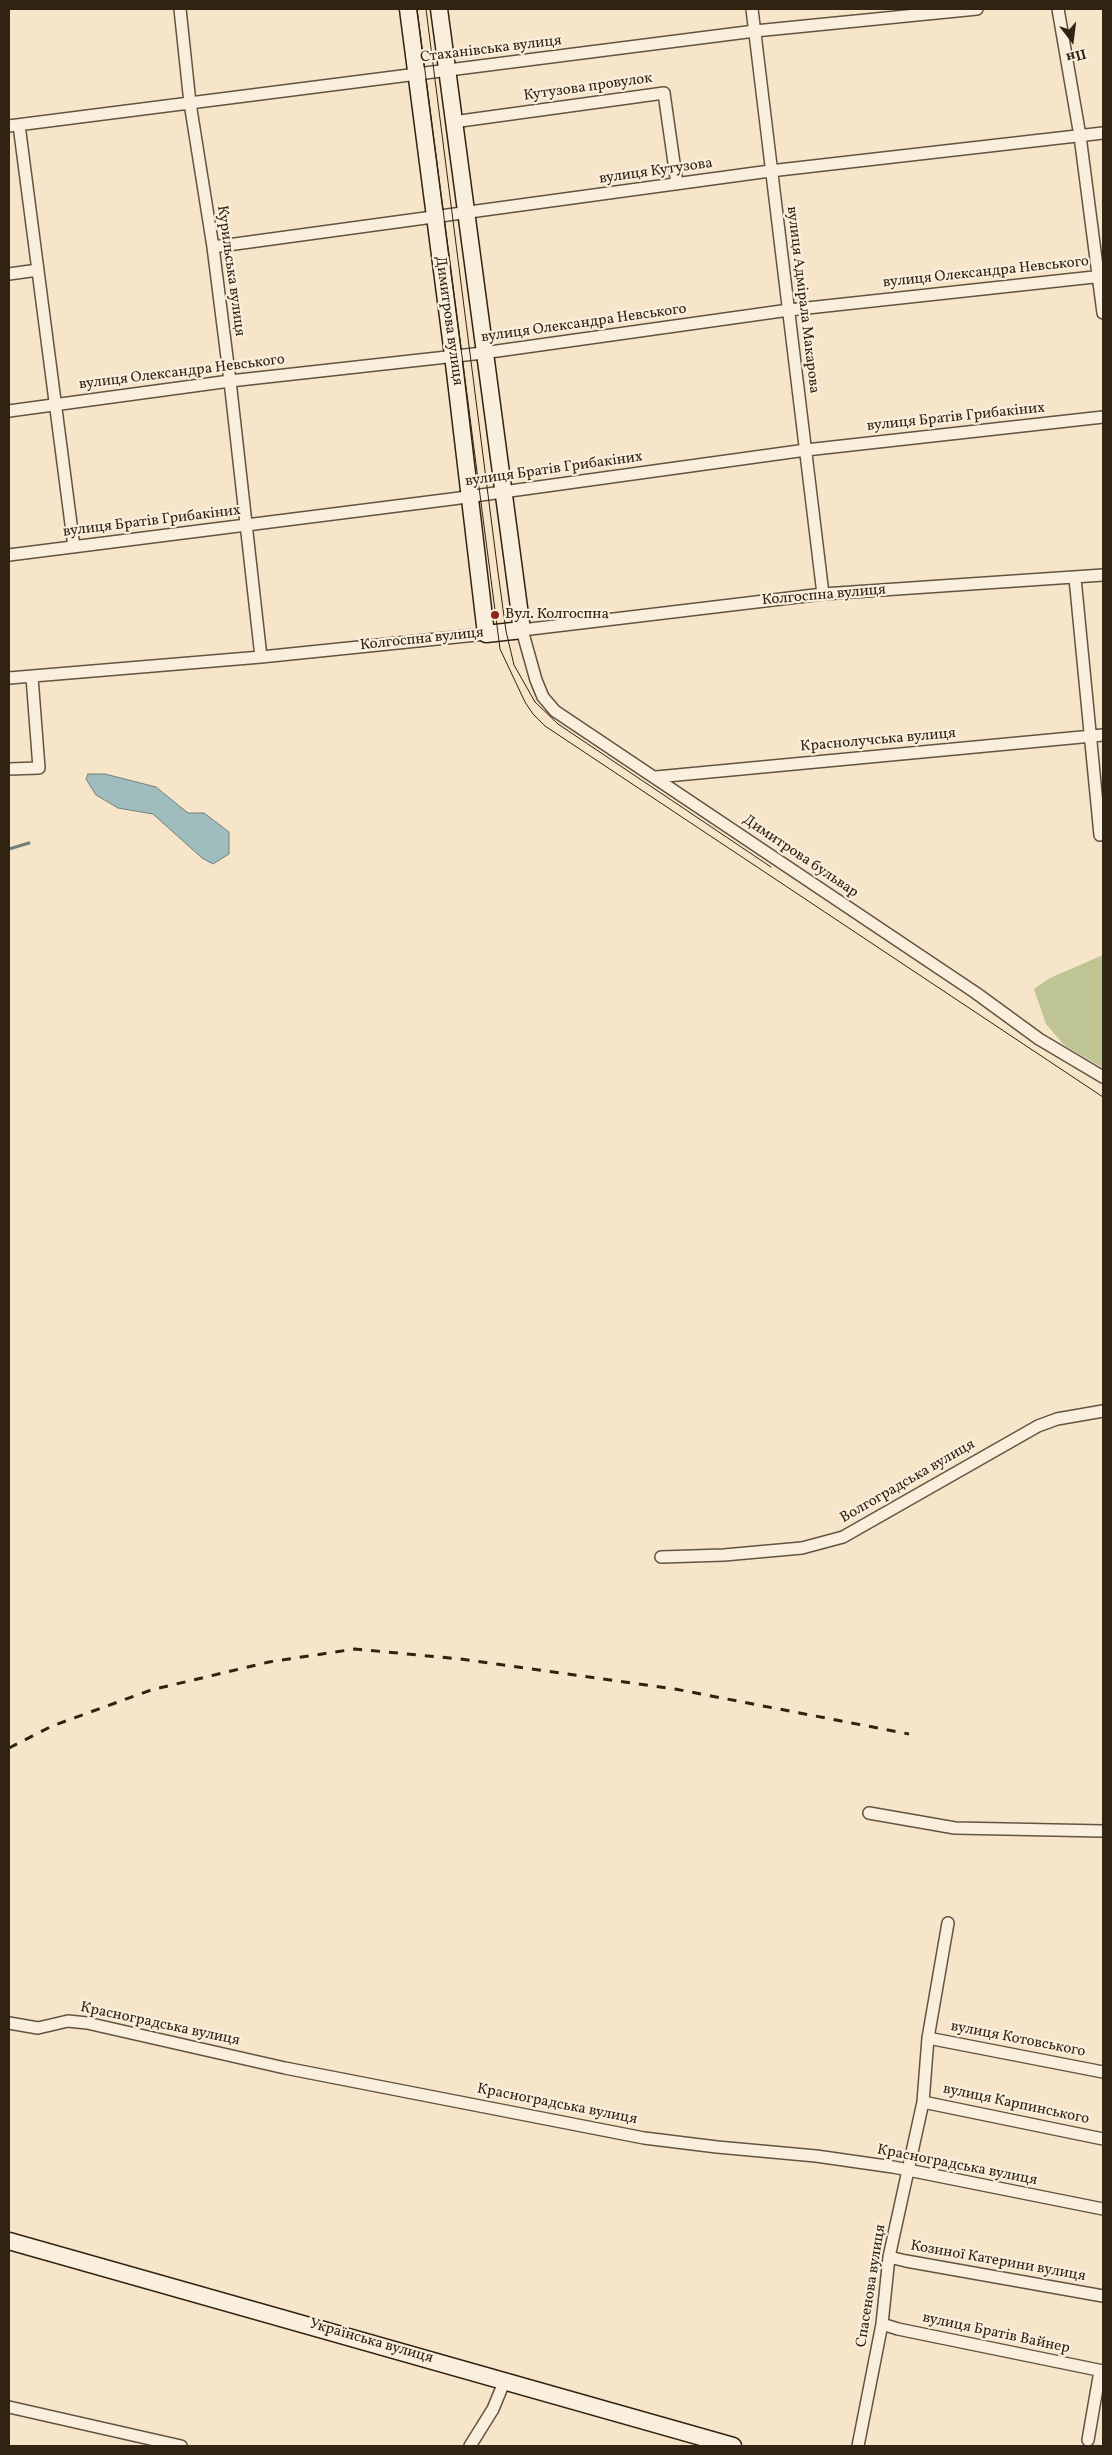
<!DOCTYPE html>
<meta charset="utf-8">
<style>
body{margin:0}
#map{position:relative;width:1112px;height:2455px;overflow:hidden;background:#f7e5c9;font-family:Vollkorn,serif}
canvas{display:block}
.frame{position:absolute;inset:0;border:10px solid #312312;pointer-events:none}
.north{position:absolute;left:1047px;top:15px;width:50px;height:50px;-webkit-text-stroke:4px #faeedc;paint-order:stroke;rotate:165deg;font-size:14px;font-weight:700;line-height:20px;text-align:center;color:#312312}
.north::after{content:'';display:block;margin:auto;width:18px;height:22px;background:#312312;clip-path:polygon(50% 0,100% 100%,50% 72%,0 100%)}
</style>
<div id="map">
<canvas width="1112" height="2455"></canvas>
<div class="frame"></div>
<div class="north">Пн</div>
</div>
<script>
const ctx = document.querySelector('canvas').getContext('2d');
ctx.lineJoin = 'round';
function fillPath(path, color) {
  ctx.fillStyle = color;
  ctx.fill(path, 'evenodd');
}
function shape(rows) {
  const path = new Path2D();
  for (const r of rows) {
    path.moveTo(r[0], r[1]);
    for (let i = 2; i < r.length; i += 2) path.lineTo(r[i], r[i + 1]);
  }
  return path;
}
function trace(path, color, width, dash) {
  ctx.strokeStyle = color;
  ctx.lineWidth = width;
  ctx.lineCap = dash ? 'butt' : 'round';
  ctx.setLineDash(dash || []);
  ctx.stroke(path);
}
function label(font, color, halo, rows, align = 'center') {
  ctx.font = font + ' Vollkorn,serif';
  ctx.lineWidth = 4.5;
  ctx.setLineDash([]);
  ctx.textBaseline = 'middle';
  ctx.strokeStyle = halo;
  ctx.fillStyle = color;
  for (const [text, x, y, turn = 0] of rows) {
    ctx.save();
    ctx.translate(x, y);
    ctx.rotate((+turn || 0) * Math.PI / 180);
    ctx.textAlign = isNaN(turn) ? turn : align;
    if (halo) ctx.strokeText(text, 0, 0);
    ctx.fillText(text, 0, 0);
    ctx.restore();
  }
}
const green = shape([
 [1103,955,1103,1068,1064,1045,1046,1024,1034,989,1050,978]
]);
const water = shape([
 [88,774,105,774,156,787,188,813,204,813,229,832,229,854,213,864,202,858,153,814,118,808,96,795,86,779,88,774]
]);
const stream = shape([
 [9,849,29,843]
]);
const street = shape([
 [180,9,190,103,213,247,230,381,261,657],
 [752,9,823,594],
 [1058,9,1080,136,1103,313],
 [453,122,664,93,677,184],
 [19,125,74,547],
 [9,126,755,31,977,9],
 [213,247,770,171,1103,133],
 [9,274,38,270],
 [9,411,230,381,483,353,789,310,1103,276],
 [9,555,452,499,806,450,1103,417],
 [1103,575,823,594,522,630,536,680,543,697,555,711,976,993,1039,1039,1103,1077],
 [1075,578,1100,835],
 [9,678,261,657,486,634],
 [9,769,39,768,32,677],
 [656,777,1103,735],
 [661,1557,724,1555,802,1548,843,1537,1038,1426,1057,1419,1103,1411],
 [869,1813,955,1828,1103,1831],
 [9,2023,38,2028,68,2021,87,2023,285,2068,644,2138,717,2147,816,2156,893,2167,1103,2209],
 [928,2038,1103,2072],
 [923,2102,1103,2139],
 [889,2257,906,2261,1103,2296],
 [882,2324,898,2329,1103,2371],
 [9,2407,181,2446],
 [1088,2440,1100,2371],
 [470,2446,493,2409,505,2380],
 [858,2446,882,2324,889,2257,923,2102,928,2038,948,1923]
]);
const secondary = shape([
 [408,9,453,355,486,634,522,630,439,9],
 [9,2241,733,2446]
]);
const tram = shape([
 [417,9,500,649,525,702,533,714,545,726,1103,1097],
 [426,9,497,565,506,631,514,665,535,702,558,724,771,867]
]);
const rail = shape([
 [9,1748,52,1726,151,1690,269,1662,355,1649,460,1659,675,1689,909,1734]
]);
const markers = [
 [495,615,5,"#8f2418"]
];
const streetNames = [
 ["Стаханівська вулиця",491,50,-7],
 ["Кутузова провулок",588,88,-8],
 ["вулиця Кутузова",656,172,-8],
 ["Курильська вулиця",230,271,82],
 ["вулиця Олександра Невського",986,273,-6],
 ["вулиця Адмірала Макарова",802,300,83],
 ["Димитрова вулиця",448,321,82],
 ["вулиця Олександра Невського",584,324,-8],
 ["вулиця Олександра Невського",182,373,-7],
 ["вулиця Братів Грибакіних",956,418,-6],
 ["вулиця Братів Грибакіних",554,470,-8],
 ["вулиця Братів Грибакіних",152,522,-7],
 ["Колгоспна вулиця",824,596,-5],
 ["Колгоспна вулиця",422,640,-6],
 ["Краснолучська вулиця",878,741,-5],
 ["Димитрова бульвар",800,857,34],
 ["Волгоградська вулиця",908,1482,-30],
 ["Красноградська вулиця",160,2025,12],
 ["вулиця Котовського",1018,2040,11],
 ["Красноградська вулиця",557,2105,11],
 ["вулиця Карпинського",1016,2105,12],
 ["Красноградська вулиця",957,2166,11],
 ["Козиної Катерини вулиця",998,2262,10],
 ["Спасенова вулиця",872,2286,-81],
 ["вулиця Братів Вайнер",996,2334,12],
 ["Українська вулиця",371,2342,16]
];
const poiNames = [
 ["Вул. Колгоспна",505,615]
];
fillPath(green, '#bfc495');
fillPath(water, '#9fbdbe');
trace(water, '#737f79', 1);
trace(stream, '#737f79', 3);
trace(street, '#625440', 14);
trace(secondary, '#312312', 19);
trace(street, '#faeedc', 11);
trace(secondary, '#faeedc', 16);
trace(tram, '#312312', 1);
trace(rail, '#312312', 3, [9, 9]);
for (const [x, y, r, color] of markers) {
  const dot = new Path2D();
  dot.arc(x, y, r, 0, 2 * Math.PI);
  ctx.fillStyle = color;
  ctx.fill(dot);
  trace(dot, '#faeedc', 2);
}
label('15px', '#312312', '#faeedc', streetNames);
label('15px', '#312312', '#faeedc', poiNames, 'left');
</script>
